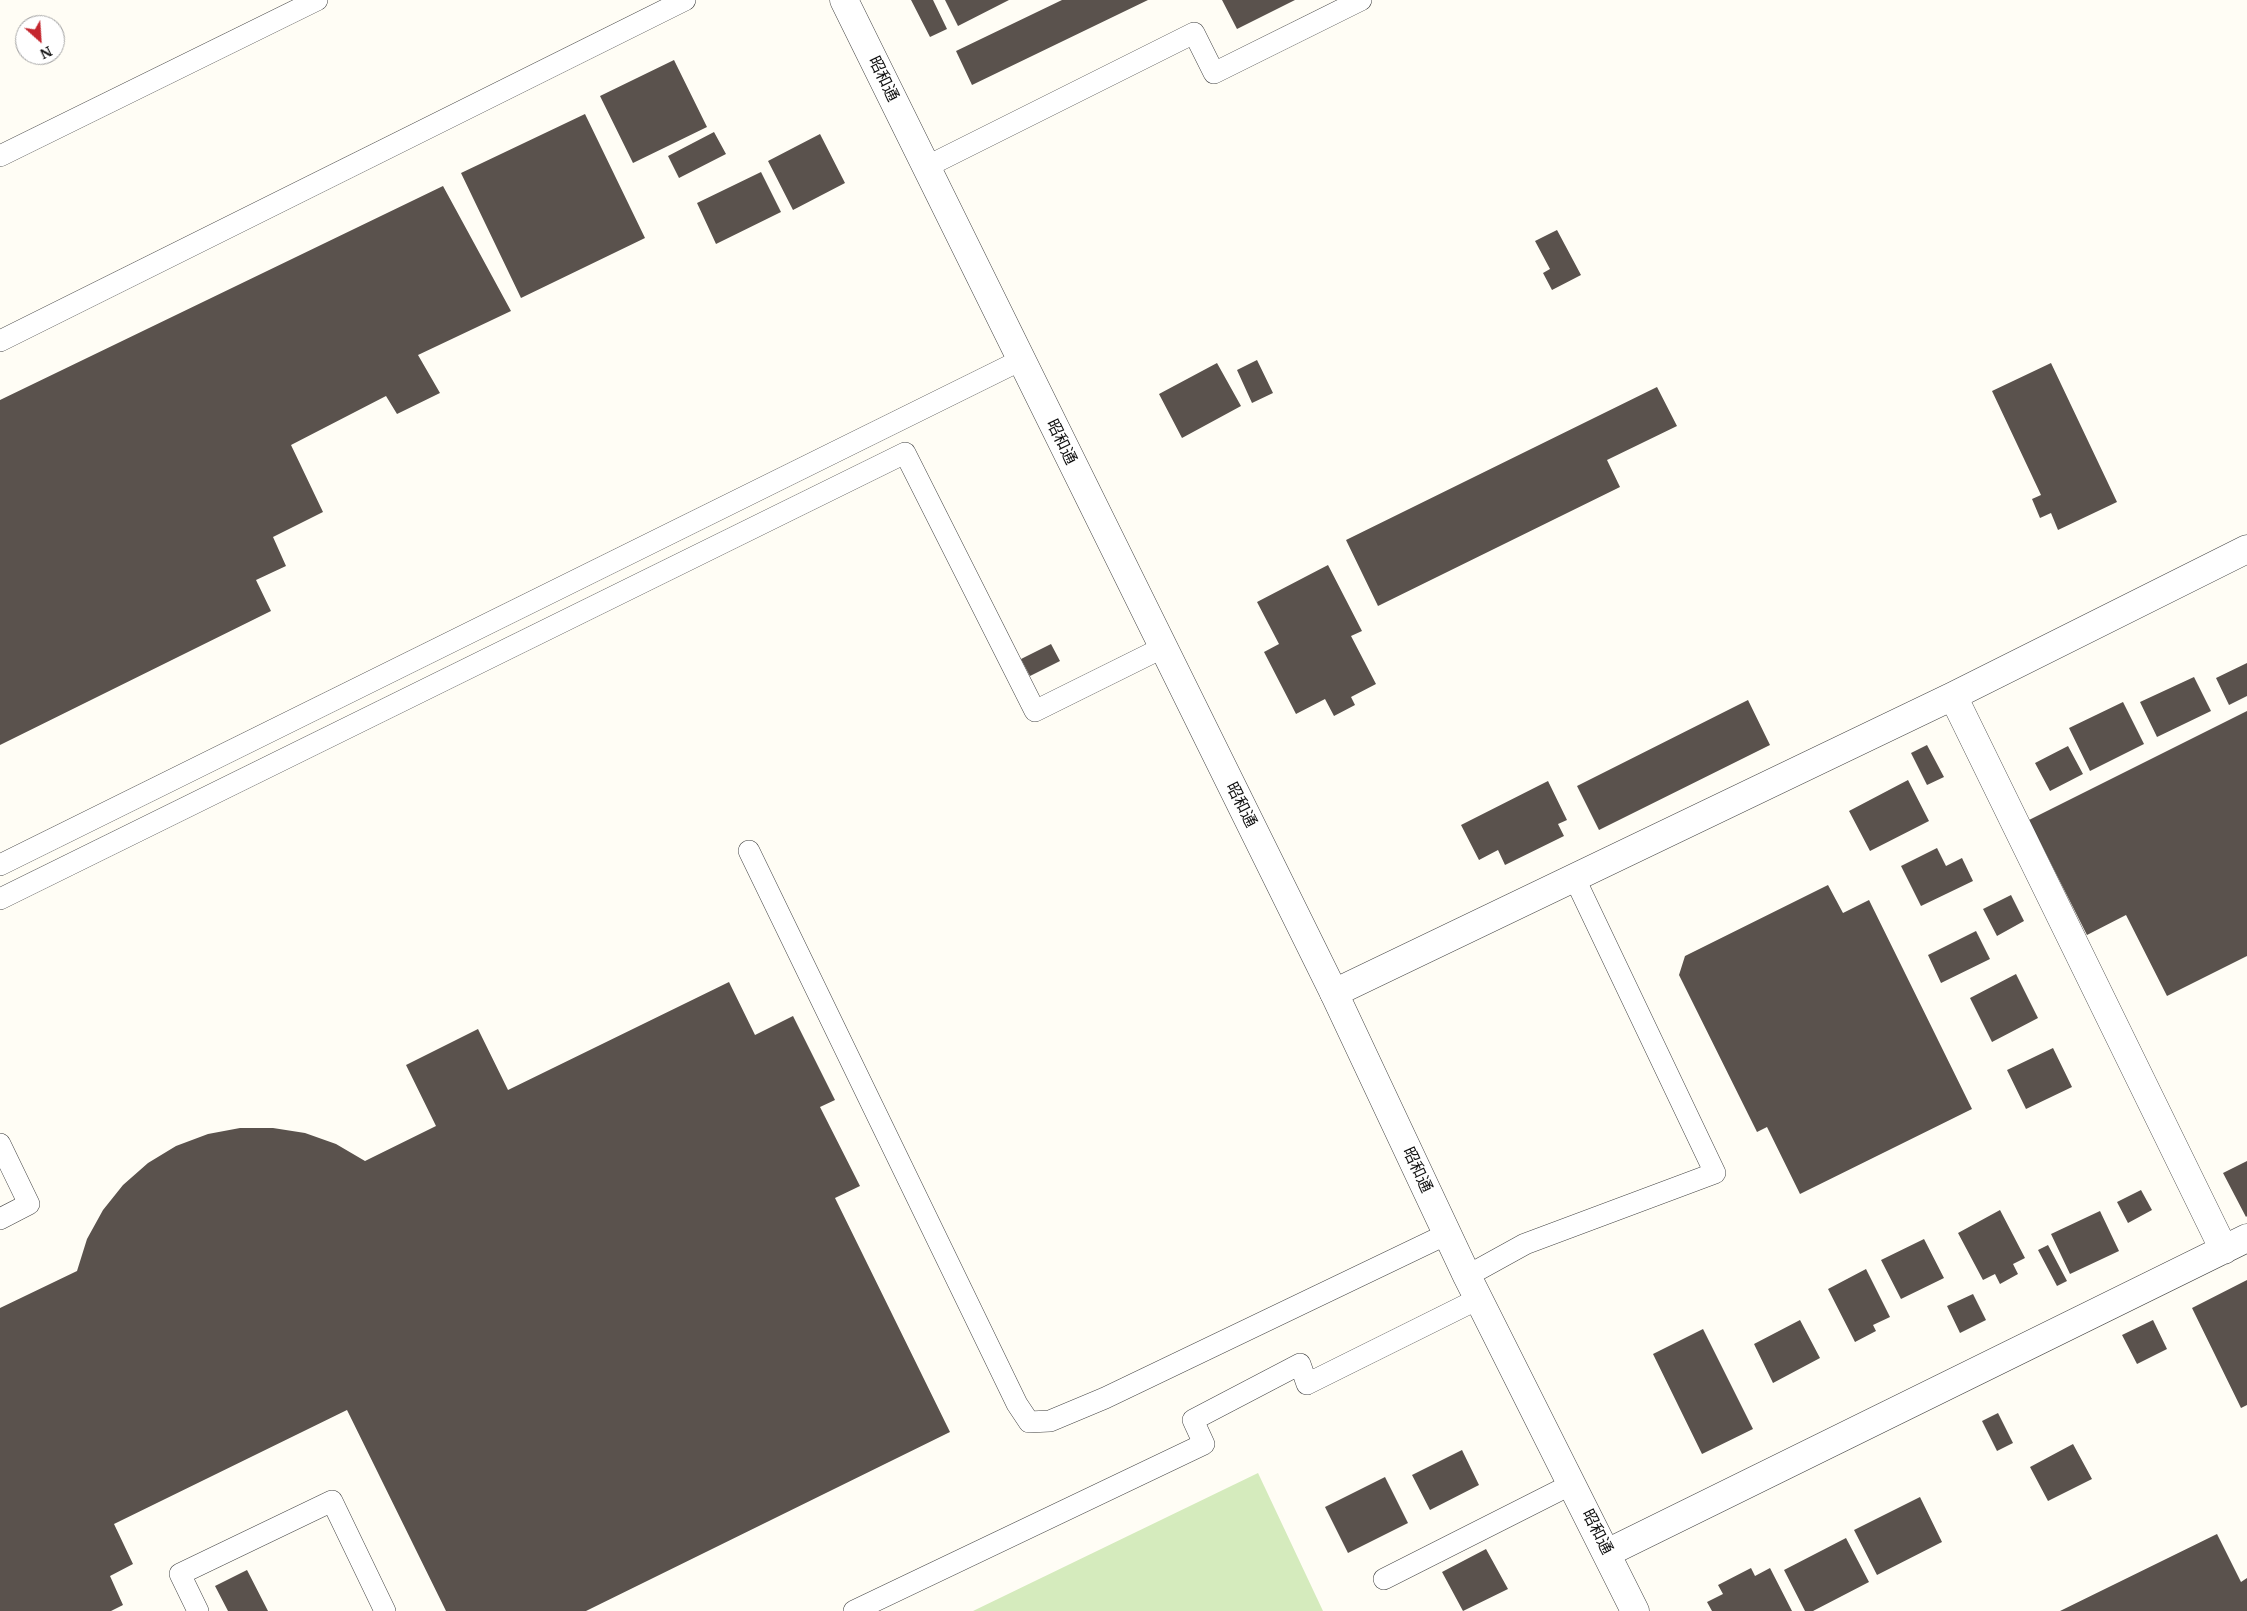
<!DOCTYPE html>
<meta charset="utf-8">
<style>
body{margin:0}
#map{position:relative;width:2247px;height:1611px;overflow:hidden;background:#fffdf5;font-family:Merriweather,serif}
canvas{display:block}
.north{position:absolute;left:15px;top:15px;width:50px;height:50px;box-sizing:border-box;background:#fff;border:1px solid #a0a0a0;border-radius:50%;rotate:154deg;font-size:14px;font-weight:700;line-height:20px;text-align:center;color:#111}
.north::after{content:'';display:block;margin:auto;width:18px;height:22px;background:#c4262e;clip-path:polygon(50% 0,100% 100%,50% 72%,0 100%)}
</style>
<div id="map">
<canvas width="2247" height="1611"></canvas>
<div class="north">N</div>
</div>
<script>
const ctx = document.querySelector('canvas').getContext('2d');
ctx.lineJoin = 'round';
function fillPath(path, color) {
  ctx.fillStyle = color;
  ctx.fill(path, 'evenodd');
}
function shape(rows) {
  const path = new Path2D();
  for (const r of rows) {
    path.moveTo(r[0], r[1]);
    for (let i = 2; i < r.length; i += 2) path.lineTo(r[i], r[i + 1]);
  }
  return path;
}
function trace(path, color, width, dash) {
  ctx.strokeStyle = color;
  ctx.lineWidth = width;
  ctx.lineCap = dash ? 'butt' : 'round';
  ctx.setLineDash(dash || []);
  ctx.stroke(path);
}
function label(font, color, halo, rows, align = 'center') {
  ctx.font = font + ' Merriweather,"Noto Sans JP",serif';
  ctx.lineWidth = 5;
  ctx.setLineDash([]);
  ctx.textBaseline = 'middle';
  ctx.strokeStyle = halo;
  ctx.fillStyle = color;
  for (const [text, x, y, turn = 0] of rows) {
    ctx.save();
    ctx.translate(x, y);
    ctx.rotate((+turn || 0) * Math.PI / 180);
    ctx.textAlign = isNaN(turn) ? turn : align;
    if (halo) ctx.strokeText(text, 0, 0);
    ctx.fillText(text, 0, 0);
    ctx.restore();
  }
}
const green = shape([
 [1258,1473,1323,1611,973,1611]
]);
const building = shape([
 [911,0,933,0,947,29,930,37],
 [945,0,1009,0,958,26],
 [1062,0,1148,0,972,85,956,51],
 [1222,0,1295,0,1237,29],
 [674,60,707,127,633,163,600,96],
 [585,114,645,238,521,298,461,173],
 [714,132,726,154,679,178,668,156],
 [820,134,845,183,793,210,768,161],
 [761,172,781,212,716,244,697,203],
 [443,186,511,311,418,355,440,393,397,414,386,396,291,445,323,512,273,537,286,566,256,580,271,611,0,745,0,400],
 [1557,230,1581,275,1552,290,1543,273,1550,269,1535,241],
 [1257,360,1273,393,1252,403,1237,370],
 [1217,363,1241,406,1182,438,1159,394],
 [2051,363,2117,502,2058,530,2051,513,2040,518,2032,499,2041,495,1992,391],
 [1657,387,1677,426,1607,460,1620,487,1378,606,1346,540],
 [1328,565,1362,631,1351,636,1376,684,1351,697,1355,705,1334,716,1325,699,1296,714,1264,652,1279,644,1257,602],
 [1051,644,1060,661,1030,676,1021,659],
 [2247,663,2247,696,2229,705,2216,678],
 [2194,677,2211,711,2157,737,2140,702],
 [1748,700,1770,745,1599,830,1577,786],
 [2123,702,2144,744,2090,771,2069,728],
 [2247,711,2247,956,2167,996,2126,915,2087,935,2029,820],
 [1927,745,1944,777,1927,785,1911,753],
 [2068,746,2083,774,2050,791,2035,763],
 [1908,780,1929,821,1870,851,1849,811],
 [1548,781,1567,820,1558,824,1564,836,1505,865,1498,850,1479,860,1461,825],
 [1937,848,1946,866,1962,858,1973,881,1921,906,1901,866],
 [1828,885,1843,913,1869,900,1972,1109,1800,1194,1767,1127,1757,1132,1679,975,1685,956],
 [2011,895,2024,921,1997,936,1983,909],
 [1976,931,1990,959,1941,983,1928,955],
 [2016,974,2038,1018,1992,1042,1970,998],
 [729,982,755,1035,793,1016,835,1100,820,1107,860,1186,835,1198,950,1432,586,1611,446,1611,347,1410,114,1524,133,1564,110,1576,123,1605,111,1611,0,1611,0,1308,77,1271,87,1239,103,1210,123,1185,148,1163,176,1146,208,1134,240,1128,273,1128,305,1133,336,1144,365,1161,436,1126,406,1065,478,1029,508,1090],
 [2053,1048,2072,1087,2026,1109,2007,1070],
 [2247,1161,2247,1216,2246,1217,2223,1173],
 [2141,1190,2152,1210,2128,1223,2117,1202],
 [2000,1210,2025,1258,2013,1264,2018,1274,2000,1284,1995,1274,1983,1280,1958,1233],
 [2100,1211,2119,1251,2070,1274,2051,1234],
 [1924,1239,1944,1278,1901,1299,1881,1260],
 [2048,1245,2067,1281,2057,1286,2038,1250],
 [1866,1269,1890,1317,1873,1325,1876,1331,1855,1342,1828,1289],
 [2247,1280,2247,1405,2241,1408,2192,1308],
 [1973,1294,1986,1320,1960,1333,1947,1306],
 [1800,1320,1820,1358,1773,1383,1754,1344],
 [2153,1320,2167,1349,2137,1364,2122,1335],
 [1703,1329,1753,1429,1702,1454,1653,1354],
 [1998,1413,2013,1443,1997,1451,1982,1421],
 [2073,1444,2092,1479,2048,1501,2030,1467],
 [1462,1450,1479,1485,1430,1510,1412,1475],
 [1385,1477,1408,1523,1348,1553,1325,1507],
 [1920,1497,1942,1542,1877,1575,1854,1530],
 [2217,1534,2241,1582,2247,1578,2247,1611,2060,1611],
 [1846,1538,1869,1582,1813,1611,1805,1611,1784,1570],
 [1486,1549,1508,1589,1463,1611,1442,1572],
 [1751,1568,1755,1576,1770,1568,1792,1611,1712,1611,1707,1602,1723,1594,1718,1585],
 [247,1570,268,1611,228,1611,215,1586]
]);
const service = shape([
 [0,156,317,0],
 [926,167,1194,33,1214,73,1361,0],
 [0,341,685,0],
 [749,851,1017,1404,1029,1422,1050,1421,1105,1398,1447,1234],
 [0,865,1021,360],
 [0,899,905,453,1035,711,1162,648],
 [0,1144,29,1204,0,1219],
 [1467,1276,1525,1244,1715,1173,1575,879],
 [1384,1579,1572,1484],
 [198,1611,180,1574,332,1501,385,1611],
 [854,1611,1204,1444,1193,1420,1300,1364,1307,1384,1478,1299]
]);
const minor = shape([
 [1953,696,2224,1250],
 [1334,993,1953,696,2247,549],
 [1607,1553,2247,1238]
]);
const tertiary = shape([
 [844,0,1334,993,1467,1276,1635,1611]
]);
const streetNames = [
 ["昭和通",883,79,64],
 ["昭和通",1061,442,64],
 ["昭和通",1241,805,63],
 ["昭和通",1417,1170,65],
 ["昭和通",1597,1532,63]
];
fillPath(green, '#d5ebbd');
fillPath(building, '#5a524d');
trace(service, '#444', 22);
trace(minor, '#444', 29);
trace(tertiary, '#444', 29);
trace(service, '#fff', 21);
trace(minor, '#fff', 28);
trace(tertiary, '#fff', 28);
label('16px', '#111', '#fff', streetNames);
</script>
